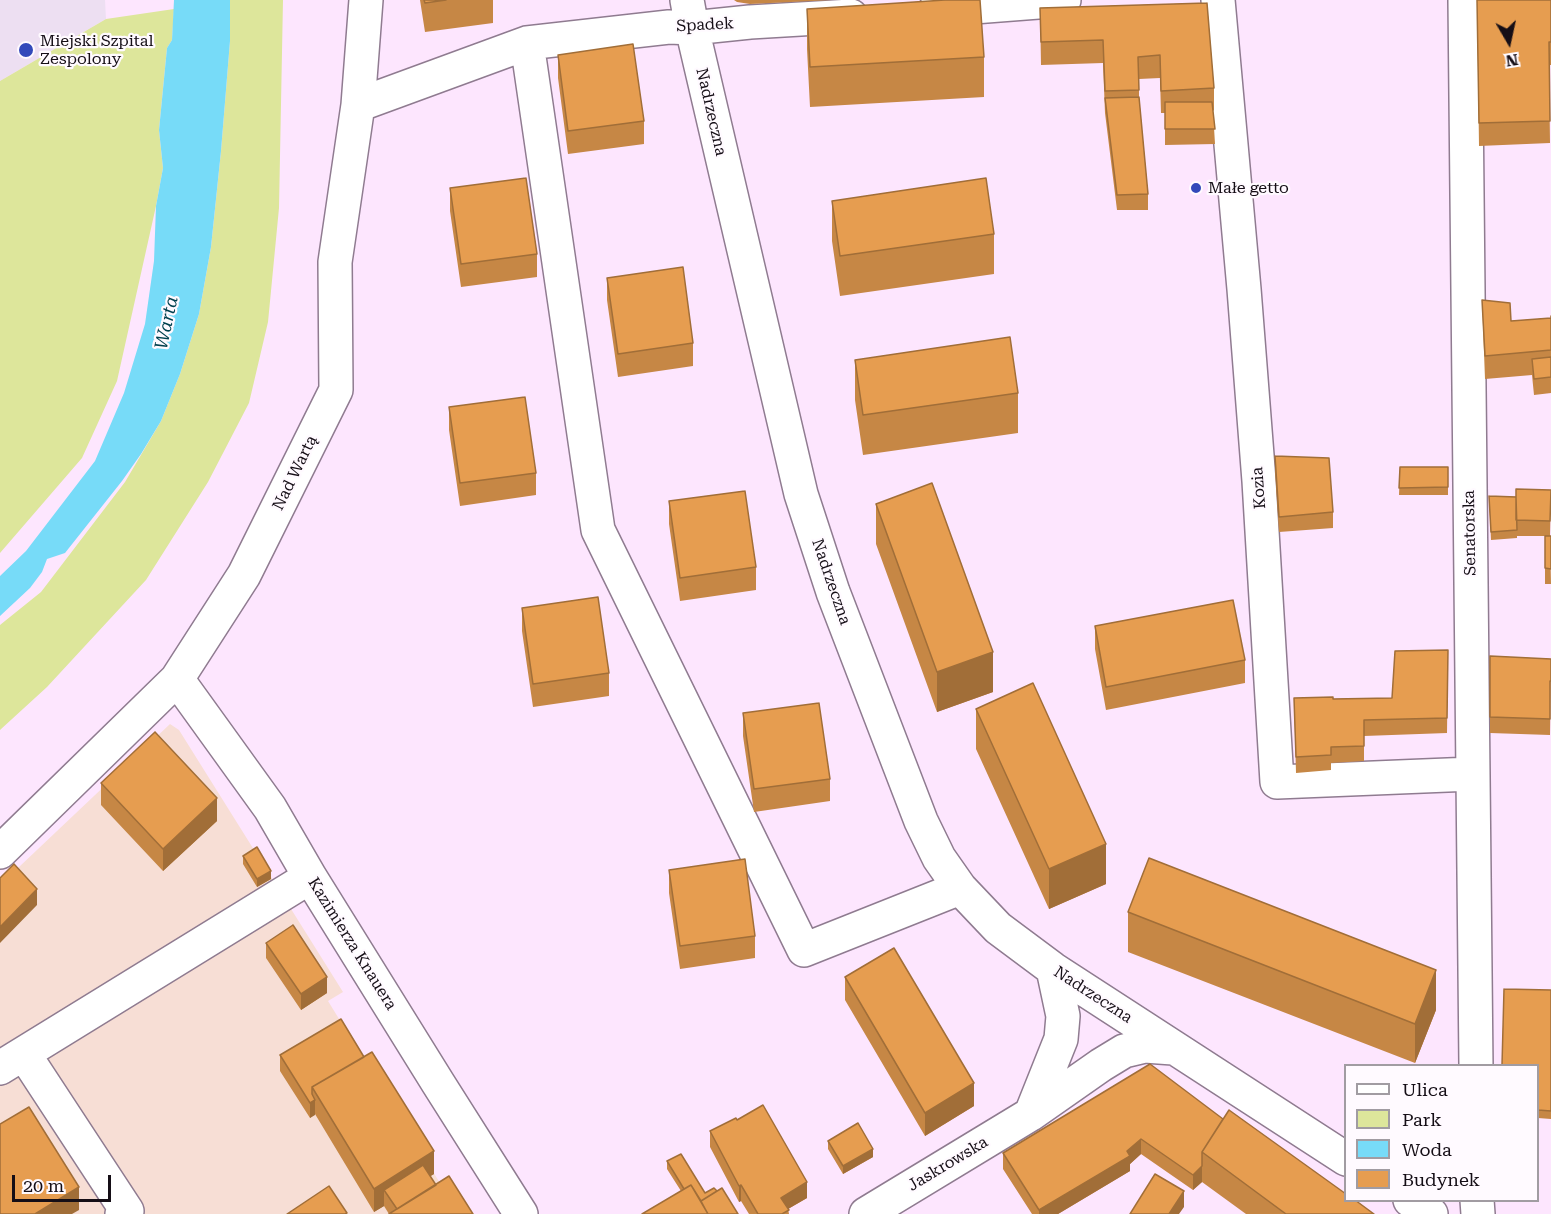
<!DOCTYPE html>
<meta charset="utf-8">
<style>
body{margin:0}
#map{position:relative;width:1551px;height:1214px;overflow:hidden;background:#fde6fe;font-family:"Roboto Serif",serif}
canvas{display:block}
.legend{position:absolute;left:1344px;top:1064px;width:195px;height:138px;box-sizing:border-box;background:#fffaff;border:2px solid #a19ca2;margin:0;padding:8px 10px;list-style:none;font-size:18px;color:#150e16}
.legend li{display:flex;align-items:center;gap:12px;height:30px}
.legend b{width:30px;border:2px solid #a19ca2}
.north{position:absolute;left:1479px;top:12px;width:60px;height:60px;-webkit-text-stroke:4px #fffaff;paint-order:stroke;rotate:171deg;font-size:16px;font-weight:700;line-height:24px;text-align:center;color:#150e16}
.north::after{content:'';display:block;margin:auto;width:21px;height:27px;background:#150e16;clip-path:polygon(50% 0,100% 100%,50% 72%,0 100%)}
.scale{position:absolute;left:12px;top:1175px;width:99px;height:27px;box-sizing:border-box;border:3px solid #150e16;border-top:0;padding-left:8px;font-size:18px;line-height:21px;white-space:nowrap;color:#150e16;-webkit-text-stroke:4px #fffaff;paint-order:stroke}
</style>
<div id="map">
<canvas width="1551" height="1214"></canvas>
<ul class="legend">
<li><b style="height:8px;background:#fff"></b>Ulica</li>
<li><b style="height:16px;background:#dde69b"></b>Park</li>
<li><b style="height:16px;background:#77dbf8"></b>Woda</li>
<li><b style="height:16px;background:#e69d50"></b>Budynek</li>
</ul>
<div class="north">N</div>
<div class="scale">20 m</div>
</div>
<script>
const ctx = document.querySelector('canvas').getContext('2d');
ctx.lineJoin = 'round';
function fillPath(path, color) {
  ctx.fillStyle = color;
  ctx.fill(path, 'evenodd');
}
function shape(rows) {
  const path = new Path2D();
  for (const r of rows) {
    path.moveTo(r[0], r[1]);
    for (let i = 2; i < r.length; i += 2) path.lineTo(r[i], r[i + 1]);
  }
  return path;
}
function trace(path, color, width, dash) {
  ctx.strokeStyle = color;
  ctx.lineWidth = width;
  ctx.lineCap = dash ? 'butt' : 'round';
  ctx.setLineDash(dash || []);
  ctx.stroke(path);
}
function label(font, color, halo, rows, align = 'center') {
  ctx.font = font + ' "Roboto Serif",serif';
  ctx.lineWidth = 4.5;
  ctx.setLineDash([]);
  ctx.textBaseline = 'middle';
  ctx.strokeStyle = halo;
  ctx.fillStyle = color;
  for (const [text, x, y, turn = 0] of rows) {
    ctx.save();
    ctx.translate(x, y);
    ctx.rotate((+turn || 0) * Math.PI / 180);
    ctx.textAlign = isNaN(turn) ? turn : align;
    if (halo) ctx.strokeText(text, 0, 0);
    ctx.fillText(text, 0, 0);
    ctx.restore();
  }
}
const industrial = shape([
 [170,724,179,730,343,992,328,1001,459,1214,0,1214,0,885]
]);
const medical = shape([
 [0,0,105,0,106,19,0,81]
]);
const green = shape([
 [230,0,283,0,279,208,268,322,249,403,208,482,146,580,47,687,0,730,0,625,41,592,125,482,161,421,180,374,199,314,211,247,221,151,230,41],
 [174,9,172,40,167,48,159,130,163,168,156,206,117,381,82,458,0,553,0,81,106,19]
]);
const water = shape([
 [174,0,230,0,230,41,221,151,211,247,199,314,180,374,161,421,141,454,122,481,65,553,47,559,42,572,30,588,0,616,0,576,26,551,95,461,124,393,145,324,154,261,156,206,163,168,159,130,167,48,172,40]
]);
const minor = shape([
 [687,0,692,28,801,494,833,592,921,821,939,858,960,888,998,928,1053,969,1346,1159],
 [1218,0,1244,289,1259,481,1277,782,1472,774],
 [1465,0,1476,1066],
 [935,10,1064,0],
 [527,43,598,530,804,950,960,888],
 [358,105,527,43,669,27,692,28,750,22,851,16],
 [177,679,270,808,310,877,438,1083,521,1214],
 [0,852,177,679,244,575,336,390,335,262,358,105,366,0],
 [24,1054,127,1211,122,1214],
 [0,1068,310,877],
 [1031,1114,1061,1039,1063,1016,1053,969],
 [1410,1200,1431,1214],
 [1477,1200,1478,1214],
 [866,1214,1031,1114,1101,1065,1124,1051,1145,1046,1173,1048]
]);
const wall = shape([
 [420,0,493,0,493,23,425,32],
 [734,0,832,0,750,4,737,2],
 [1477,0,1551,0,1551,65,1549,65,1550,143,1479,146],
 [1207,3,1214,88,1214,110,1213,111,1215,144,1165,145,1165,113,1161,113,1160,78,1139,79,1139,97,1148,194,1148,210,1117,210,1105,113,1103,63,1041,65,1040,8],
 [807,9,984,57,984,97,810,107,807,49],
 [558,55,644,121,644,144,568,154,558,78],
 [450,188,537,254,537,277,461,287,450,211],
 [832,201,994,234,994,274,840,296,832,241],
 [607,278,693,343,693,366,618,377,607,300],
 [1482,300,1511,321,1551,318,1551,316,1551,393,1534,395,1532,375,1485,379],
 [855,360,1018,393,1018,433,863,455,855,400],
 [449,407,536,473,536,495,460,506,449,430],
 [1275,456,1333,512,1333,528,1279,532,1275,471],
 [1400,467,1448,467,1448,495,1399,495],
 [1551,490,1550,536,1551,584,1545,584,1545,536,1517,536,1517,538,1491,540,1489,496,1516,497],
 [669,501,756,567,756,590,680,601,669,524],
 [876,504,993,692,937,712,876,544],
 [522,608,609,673,609,696,533,707,522,631],
 [1095,626,1245,660,1245,683,1106,710,1095,649],
 [1448,650,1447,733,1364,736,1364,761,1331,763,1331,770,1296,773,1294,698,1333,699,1392,698],
 [1490,656,1551,659,1550,735,1490,733],
 [976,709,1106,884,1049,909,976,749],
 [743,713,830,779,830,801,754,812,743,736],
 [101,783,217,821,163,871,101,805],
 [243,856,271,879,257,887,243,864],
 [669,870,755,936,755,958,680,969,669,893],
 [1128,912,1436,1010,1415,1063,1128,952],
 [266,943,327,993,301,1010,266,958],
 [845,977,974,1106,925,1136,845,1000],
 [1551,990,1551,1119,1538,1118,1538,1065],
 [280,1055,434,1174,430,1176,436,1185,389,1214,384,1206,374,1212,315,1114,310,1118,280,1071],
 [1223,1119,1374,1214,1246,1214,1202,1182,1193,1190,1141,1154,1130,1164,1130,1171,1058,1214,1032,1214,1003,1169,1003,1153],
 [737,1120,807,1198,788,1209,789,1214,749,1214,741,1201,739,1202,710,1147,710,1131],
 [828,1141,873,1157,843,1174,828,1149],
 [667,1161,705,1193,717,1191,738,1214,681,1191,667,1169]
]);
const shadedWall = shape([
 [993,652,993,692,937,712,937,672],
 [217,798,217,821,163,871,163,849],
 [1106,844,1106,884,1049,909,1049,869],
 [271,871,271,879,257,887,257,879],
 [37,889,37,905,0,943,0,927],
 [1436,970,1436,1010,1415,1063,1415,1024],
 [327,977,327,993,301,1010,301,994],
 [974,1083,974,1106,925,1136,925,1113],
 [315,1100,315,1115,310,1118,310,1103],
 [1141,1139,1141,1154,1130,1164,1130,1171,1058,1214,1039,1214,1039,1210,1127,1151],
 [873,1149,873,1157,843,1174,843,1166],
 [434,1151,434,1174,391,1201,384,1190,384,1206,374,1212,374,1189],
 [1202,1166,1202,1182,1193,1190,1193,1175],
 [807,1182,807,1198,781,1213,781,1198],
 [741,1185,741,1201,739,1202,739,1186],
 [79,1187,79,1210,72,1214,35,1214],
 [1184,1191,1184,1207,1179,1214,1169,1214]
]);
const building = shape([
 [424,0,446,0,425,3,424,0],
 [945,0,980,0,984,57,810,67,807,9,945,0],
 [1477,0,1551,0,1551,42,1549,42,1550,121,1479,123,1477,0],
 [1207,3,1214,88,1161,91,1160,55,1138,57,1139,90,1105,91,1103,40,1041,42,1040,8,1207,3],
 [633,44,644,121,568,131,558,55,633,44],
 [1139,97,1148,194,1117,195,1105,98,1139,97],
 [1165,102,1212,102,1215,129,1165,129,1165,102],
 [526,178,537,254,461,264,450,188,526,178],
 [986,178,994,234,840,256,832,201,986,178],
 [683,267,693,343,618,354,607,278,683,267],
 [1482,300,1510,303,1511,321,1551,318,1551,316,1551,350,1485,356,1482,300],
 [1010,337,1018,393,863,415,855,360,1010,337],
 [1551,357,1551,377,1534,379,1532,359,1551,357],
 [525,397,536,473,460,483,449,407,525,397],
 [1275,456,1329,458,1333,512,1279,517,1275,456],
 [1400,467,1448,467,1448,487,1399,488,1400,467],
 [932,483,993,652,937,672,876,504,932,483],
 [1516,489,1551,490,1550,521,1516,520,1516,489],
 [745,491,756,567,680,578,669,501,745,491],
 [1489,496,1516,497,1517,530,1491,532,1489,496],
 [1545,536,1551,536,1551,569,1545,568,1545,536],
 [598,597,609,673,533,684,522,608,598,597],
 [1233,600,1245,660,1106,687,1095,626,1233,600],
 [1448,650,1447,718,1364,720,1364,746,1331,747,1331,755,1296,757,1294,698,1333,697,1333,699,1392,698,1395,651,1448,650],
 [1490,656,1551,659,1551,681,1550,681,1550,719,1490,717,1490,656],
 [1033,683,1106,844,1049,869,976,709,1033,683],
 [819,703,830,779,754,789,743,713,819,703],
 [155,732,217,798,163,849,101,783,155,732],
 [257,847,271,871,257,879,243,856,257,847],
 [1149,858,1436,970,1415,1024,1128,912,1149,858],
 [745,859,755,936,680,946,669,870,745,859],
 [14,864,37,889,0,927,0,878,14,864],
 [293,925,327,977,301,994,266,943,293,925],
 [894,948,974,1083,925,1113,845,977,894,948],
 [1504,989,1551,990,1551,1111,1538,1110,1538,1065,1502,1065,1504,989],
 [341,1019,364,1057,312,1087,312,1094,315,1100,310,1103,280,1055,341,1019],
 [372,1052,434,1151,374,1189,312,1087,372,1052],
 [1150,1064,1223,1119,1202,1152,1202,1166,1193,1175,1141,1139,1127,1151,1130,1156,1039,1210,1003,1153,1150,1064],
 [763,1105,807,1182,781,1198,789,1210,782,1214,758,1214,741,1185,739,1186,710,1131,736,1118,737,1120,763,1105],
 [29,1107,79,1187,35,1214,0,1214,0,1124,29,1107],
 [1229,1110,1346,1194,1346,1200,1355,1200,1374,1214,1286,1214,1202,1152,1229,1110],
 [858,1123,873,1149,843,1166,828,1141,858,1123],
 [681,1154,705,1193,714,1188,717,1191,701,1201,691,1185,684,1189,667,1161,681,1154],
 [423,1165,436,1185,397,1209,384,1190,423,1165],
 [1155,1174,1184,1191,1169,1214,1130,1214,1155,1174],
 [449,1176,473,1214,389,1214,449,1176],
 [691,1185,708,1214,642,1214,691,1185],
 [329,1186,347,1213,345,1214,287,1214,329,1186],
 [722,1188,738,1214,708,1214,701,1201,722,1188]
]);
const markers = [
 [26,50,8,"#3349ba"],
 [1196,188,6,"#3349ba"]
];
const streetNames = [
 ["Spadek",705,25,-3],
 ["Nadrzeczna",711,112,77],
 ["Nad Wartą",295,473,-64],
 ["Kozia",1259,488,-94],
 ["Senatorska",1470,533,-91],
 ["Nadrzeczna",831,582,71],
 ["Kazimierza Knauera",352,944,58],
 ["Nadrzeczna",1093,995,33],
 ["Jaskrowska",948,1164,-31]
];
const poiNames = [
 ["Miejski Szpital",40,41],
 ["Zespolony",40,59],
 ["Małe getto",1208,188]
];
const waterNames = [
 ["Warta",167,323,-78]
];
fillPath(industrial, '#f7ded5');
fillPath(medical, '#eddff2');
fillPath(green, '#dde69b');
fillPath(water, '#77dbf8');
trace(minor, '#8f7b90', 36);
trace(minor, '#fff', 33);
fillPath(wall, '#c68745');
fillPath(shadedWall, '#a16e38');
fillPath(building, '#e69d50');
trace(building, '#a16e38', 1.5);
for (const [x, y, r, color] of markers) {
  const dot = new Path2D();
  dot.arc(x, y, r, 0, 2 * Math.PI);
  ctx.fillStyle = color;
  ctx.fill(dot);
  trace(dot, '#fffaff', 2);
}
label('16px', '#150e16', '#fffaff', streetNames);
label('16px', '#150e16', '#fffaff', poiNames, 'left');
label('italic 18px', '#00404e', '#fffaff', waterNames);
</script>
